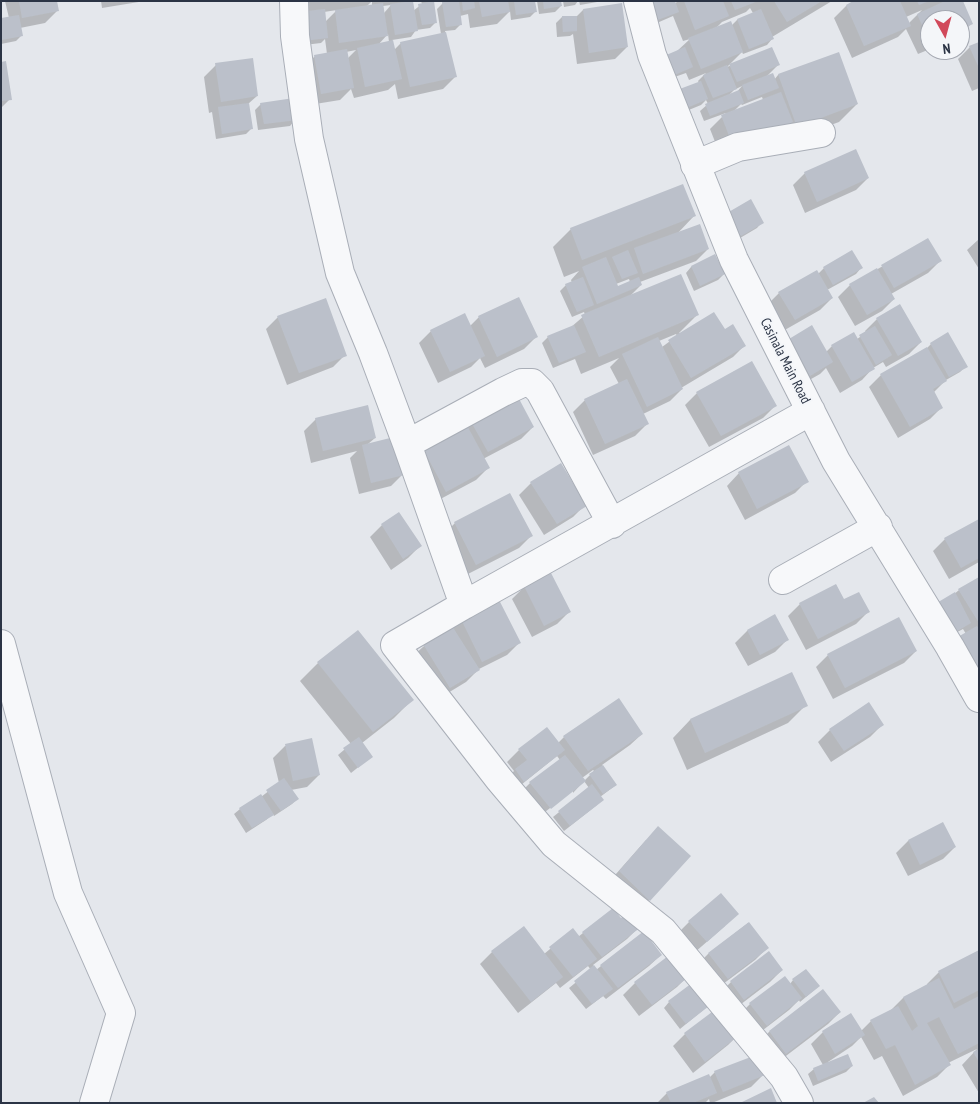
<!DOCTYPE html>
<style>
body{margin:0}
#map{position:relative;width:980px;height:1104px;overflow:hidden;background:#e4e7ec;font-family:"PT Sans Narrow",sans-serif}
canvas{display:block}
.frame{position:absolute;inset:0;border:2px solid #2b3445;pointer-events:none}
.north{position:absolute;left:920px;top:10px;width:50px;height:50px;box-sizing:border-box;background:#f4f6f9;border:1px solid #a4a8b1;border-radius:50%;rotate:173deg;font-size:14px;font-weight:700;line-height:20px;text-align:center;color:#2b3445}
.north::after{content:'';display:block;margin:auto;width:18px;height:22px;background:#d1495b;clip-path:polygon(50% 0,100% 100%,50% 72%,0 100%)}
</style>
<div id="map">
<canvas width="980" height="1104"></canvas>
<div class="frame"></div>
<div class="north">N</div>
</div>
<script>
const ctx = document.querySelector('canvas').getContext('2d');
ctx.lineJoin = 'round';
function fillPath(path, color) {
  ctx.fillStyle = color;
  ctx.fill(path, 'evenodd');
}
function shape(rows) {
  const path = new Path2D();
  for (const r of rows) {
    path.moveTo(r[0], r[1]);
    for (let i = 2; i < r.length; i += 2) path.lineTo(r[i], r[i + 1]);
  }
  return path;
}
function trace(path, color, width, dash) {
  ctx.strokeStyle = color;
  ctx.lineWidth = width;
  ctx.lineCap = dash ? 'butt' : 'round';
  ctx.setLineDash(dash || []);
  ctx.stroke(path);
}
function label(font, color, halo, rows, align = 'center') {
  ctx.font = font + ' "PT Sans Narrow",sans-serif';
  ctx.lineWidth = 4;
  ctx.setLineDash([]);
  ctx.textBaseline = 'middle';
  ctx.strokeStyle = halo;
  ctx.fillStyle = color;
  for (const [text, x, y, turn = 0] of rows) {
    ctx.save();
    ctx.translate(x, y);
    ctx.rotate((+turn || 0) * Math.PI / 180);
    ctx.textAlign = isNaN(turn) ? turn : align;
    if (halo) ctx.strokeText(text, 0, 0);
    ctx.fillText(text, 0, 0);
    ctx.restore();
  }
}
const shadow = shape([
 [5,1,55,1,57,11,45,23,20,28,21,36,16,41,1,44,1,19,9,18],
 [101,1,145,1,102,8],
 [287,1,412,1,413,11,422,4,421,1,432,1,436,22,430,28,416,30,411,37,392,40,394,50,401,43,441,34,437,9,443,3,455,1,534,1,536,11,530,17,511,20,510,11,497,24,470,28,468,14,460,16,461,24,455,30,445,31,455,77,443,89,398,99,395,84,388,90,354,98,351,89,340,100,309,105,303,68,315,56,327,54,325,39,321,43,296,46],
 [372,1,372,6,366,7],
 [391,5,384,13,383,6],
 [337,10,325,22,324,12],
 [388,34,389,42,378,45],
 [356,50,347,59,346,52],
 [537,1,560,1,561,6,555,12,539,14],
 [563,1,578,1,575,5,564,7],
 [579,1,603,1,580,5],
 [678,1,832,1,772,37,772,39,767,45,743,54,742,52,727,67,772,49,778,65,766,77,774,80,778,75,838,54,857,104,839,122,779,144,721,157,710,129,726,113,704,121,700,111,708,104,706,100,701,105,679,114,699,83,698,81,706,73,689,80,686,73,666,80,676,52,690,39,683,41,673,16,650,26],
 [750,8,753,13,737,20,731,26,715,29,722,22,746,12],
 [742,86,736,93,728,96,734,90],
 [762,97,763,100,733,112,741,104,742,105],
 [856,1,962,1,972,23,960,35,960,20,930,20,930,49,918,54,906,29,898,37,852,58,834,18,846,6],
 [922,10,909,23,906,17],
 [621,5,627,47,615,59,577,64,573,34,570,36,557,37,556,23,562,17,576,17,583,10],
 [979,43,979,88,972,91,958,59,970,47],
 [1,63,10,99,1,108],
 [216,65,257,96,248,104,252,128,246,134,216,139,212,112,209,113,204,77],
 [261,104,295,120,290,126,258,130,255,110],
 [805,173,868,178,856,190,805,213,793,185],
 [694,216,677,234,708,249,696,261,640,282,641,285,630,296,697,315,679,333,724,330,745,345,733,357,681,388,682,389,670,401,643,414,647,424,635,436,593,455,573,412,585,400,619,384,610,367,619,358,581,374,575,359,553,368,542,343,548,337,570,328,585,315,584,312,572,317,560,291,566,285,572,283,571,280,579,271,564,277,553,247,571,229],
 [629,279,630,282,618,288,616,284],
 [676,334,677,336,662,347,659,341],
 [722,219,762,222,757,228,735,241],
 [979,239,979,269,967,250],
 [928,240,940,261,928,273,891,294,894,299,882,311,855,326,838,297,850,285],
 [715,256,724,274,718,280,694,291,686,273,691,267],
 [824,268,861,268,856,274,827,290,832,298,820,310,783,331,767,305,779,293,818,274],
 [518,298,536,337,524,349,485,368,480,358,471,367,438,383,419,343,431,331,470,326,479,317],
 [278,317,345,355,333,367,287,385,266,329],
 [877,319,921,342,909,354,886,367,883,362,873,368,862,380,840,393,826,368,820,374,797,387,789,340,826,352,832,346,857,339,866,333,865,331],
 [948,334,966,366,960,372,946,380,933,393,942,407,930,419,898,438,869,387,881,375,925,350,931,344],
 [697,393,775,406,763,418,709,447,685,405],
 [316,419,375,438,368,444,403,474,391,486,359,494,350,458,357,451,311,463,304,431],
 [471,421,533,427,521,439,483,459,488,468,476,480,433,503,408,456],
 [739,473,807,481,795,493,745,520,727,486],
 [531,483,585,505,573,517,544,535,519,495],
 [399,514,420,546,408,558,391,570,370,537,382,525],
 [979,520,979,562,949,579,933,551,945,539],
 [455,523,531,536,519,548,464,576,443,535],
 [550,574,569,612,557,624,532,637,512,599,524,587],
 [979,578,979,700,966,634,963,629,946,638,953,595,959,590],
 [836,585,844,601,868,612,856,624,806,650,788,616,800,604],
 [459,614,519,643,507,655,479,669,466,682,438,699,412,657],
 [775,616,787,640,775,652,748,666,735,643,747,631],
 [358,631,412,700,394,718,362,743,371,757,351,773,338,755,351,744,300,681,318,663],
 [916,651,904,663,833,699,816,667,828,655],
 [791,674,806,705,788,723,687,770,673,738,690,720],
 [882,725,870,737,831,762,818,742,830,730],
 [642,734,630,745,602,765,616,785,600,797,597,805,564,831,553,817,589,788,584,781,573,793,573,790,545,812,518,795,530,783,560,760,557,756,511,793,504,782,514,771,507,762,519,750,558,743,564,737],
 [593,770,594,771,584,781,582,778],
 [311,740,319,775,307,787,291,790,297,799,292,804,274,816,273,814,266,820,246,833,234,814,240,809,261,797,279,783,273,758,285,746],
 [943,824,955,847,943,859,908,876,896,853,908,841],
 [646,840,649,900,637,912,608,883],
 [621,920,639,927,627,939,593,965,596,970,601,966,661,955,649,966,606,999,603,996,586,1009,569,988,591,970,588,966,560,988,556,983,518,1013,480,964,492,952,524,928,544,954,573,930,578,937,583,933],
 [689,922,725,926,694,953,677,934],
 [748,923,767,948,755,960,715,990,696,966,708,954],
 [979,952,979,1093,962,1065,977,1049,948,1063,949,1065,937,1077,903,1096,882,1056,874,1060,861,1037,852,1046,828,1062,852,1066,846,1072,813,1086,808,1074,814,1069,823,1065,811,1044,823,1032,851,1015,861,1031,871,1021,891,1010,903,998,927,986,927,984,939,972],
 [769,953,782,970,770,982,732,1011,719,994,731,982],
 [672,954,689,975,677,987,639,1016,623,995,635,983],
 [793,980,819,986,800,1002,799,1000,789,1010,754,1037,738,1016,750,1004,790,984],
 [823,990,840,1012,828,1024,774,1065,757,1044,769,1032],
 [669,1002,708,1006,680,1029,664,1008],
 [720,1007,740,1033,728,1045,693,1073,673,1046,685,1034],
 [715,1072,763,1075,751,1087,712,1103,710,1103,709,1099,705,1103,657,1103,667,1093,709,1078]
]);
const building = shape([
 [19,1,57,1,59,11,22,18],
 [413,1,418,31,395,35,390,4],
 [434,1,437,23,422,25,418,4],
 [459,1,462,25,446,27,442,2],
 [462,1,474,1,475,8,463,11],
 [479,1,508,1,510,12,482,17],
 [514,1,535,1,537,12,516,15],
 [543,1,561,1,562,6,544,9],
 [648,1,675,1,679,12,655,21],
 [684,1,723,1,729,16,695,30],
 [731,1,758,1,735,10],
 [774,1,822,1,787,22],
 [853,1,900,1,911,26,864,46,846,5],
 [917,1,929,1,919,5],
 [945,1,963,1,973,24,960,30,960,20,930,20,930,43,917,14],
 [383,3,388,36,339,43,335,10],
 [622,3,628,47,589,53,583,9],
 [325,9,328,38,302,41,298,12],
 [761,9,774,39,749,49,737,19],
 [19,15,23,36,1,40,1,18],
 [562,16,577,16,577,31,563,32],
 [731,21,743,52,701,69,688,38],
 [446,32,457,77,410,87,400,42],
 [393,40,402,79,365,87,357,48],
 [979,42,979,68,969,46],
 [685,47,693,67,672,76,664,56],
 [772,47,780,65,737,82,729,64],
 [347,49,354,88,321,94,314,55],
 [839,52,858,104,797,127,778,74],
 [253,58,258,96,221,102,215,63],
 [6,61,12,100,1,101,1,62],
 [727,65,737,89,713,98,703,75],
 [773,73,779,88,748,100,742,85],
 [701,81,708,99,684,109,677,90],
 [739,90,744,103,710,116,705,104],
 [781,92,793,122,733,146,721,115],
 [294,98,297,120,264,124,260,103],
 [249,103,253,129,222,134,218,107],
 [856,149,869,178,817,202,804,172],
 [683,184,696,216,582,260,570,228],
 [751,199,764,223,741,236,727,213],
 [700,224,709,249,643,274,634,248],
 [928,238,942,261,894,288,881,265],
 [628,250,638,273,622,279,612,257],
 [852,250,863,268,833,285,823,267],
 [715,254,725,274,700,286,691,266],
 [606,257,618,286,639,277,642,285,597,304,582,267],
 [877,268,895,299,867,315,849,284],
 [817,270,833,298,795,320,778,292],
 [681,274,699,315,599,357,581,315],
 [583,277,594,305,577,312,565,284],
 [519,297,538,337,497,357,478,316],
 [326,298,347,356,299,373,277,316],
 [900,304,922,342,898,356,876,318],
 [714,312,725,329,733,324,746,346,691,378,668,340],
 [465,313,485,356,450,372,430,330],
 [574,325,586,352,559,363,547,336],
 [812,325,833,362,810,376,789,339],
 [875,326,892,355,876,365,859,335],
 [854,332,875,369,852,382,831,345],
 [948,332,968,367,949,377,930,343],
 [658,337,683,389,647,407,622,354],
 [927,347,947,381,933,389,943,408,910,427,880,374],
 [752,361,777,406,721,436,696,392],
 [627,379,649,424,605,444,584,399],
 [517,395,534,427,488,452,470,420],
 [368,405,376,438,323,451,315,418],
 [464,420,490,468,446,492,420,443],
 [394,437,404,475,371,483,362,445],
 [789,445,809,482,757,509,738,472],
 [561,463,587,506,557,524,530,482],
 [510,493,533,536,476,565,454,522],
 [399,512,422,546,403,559,381,524],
 [979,519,979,558,961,568,944,538],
 [551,573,571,612,544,626,524,586],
 [979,577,979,623,958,589],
 [836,584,844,599,859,592,870,612,818,639,799,603],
 [955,592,971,623,952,634,935,604],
 [496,594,521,643,482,662,458,613],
 [775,614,789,640,760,655,747,630],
 [899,617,917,651,845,688,827,654],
 [452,626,480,670,450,688,423,644],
 [977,626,979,629,979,677,956,638],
 [358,630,414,700,373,732,317,662],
 [792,672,808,706,705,753,690,719],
 [619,698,643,734,588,771,563,736],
 [869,702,884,725,844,751,829,729],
 [547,727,565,750,524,782,515,769,527,760,518,749],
 [359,737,373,757,358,768,343,748],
 [312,738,320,775,293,781,285,744],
 [565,755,586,781,551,809,529,782],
 [603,765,617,785,603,794,589,774],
 [284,778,299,799,281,811,266,790],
 [592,784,604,800,570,826,558,811],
 [261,794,274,815,252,828,239,808],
 [943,822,956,847,920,865,908,840],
 [658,826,691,856,650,901,619,871],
 [721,893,739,914,707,942,688,921],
 [613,908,621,918,629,912,641,927,602,957,582,932],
 [749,922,769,948,728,979,708,953],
 [524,926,563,977,531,1002,491,951],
 [573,928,597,959,573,977,549,947],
 [644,931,662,955,618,988,600,965],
 [979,950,979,990,954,1003,938,971],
 [769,951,783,970,744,1000,730,981],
 [672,953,690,976,652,1005,634,982],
 [594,965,613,989,592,1004,574,981],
 [806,969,820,986,806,997,792,979],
 [785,976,802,998,767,1026,749,1003],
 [939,978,954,1009,979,996,979,1043,958,1054,939,1017,927,1023,951,1065,915,1085,895,1045,886,1049,870,1020,898,1006,912,1031,918,1026,903,997],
 [692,983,709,1006,686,1024,668,1001],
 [823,989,841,1012,786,1054,769,1031],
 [720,1006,742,1033,705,1062,684,1033],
 [851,1013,865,1035,835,1054,822,1031],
 [979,1049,979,1062,973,1052],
 [848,1054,853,1066,818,1081,813,1068],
 [756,1055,765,1075,723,1092,714,1071],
 [709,1074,717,1093,693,1103,671,1103,666,1092],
 [771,1088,777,1103,740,1103],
 [874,1097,879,1103,863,1103]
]);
const minor = shape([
 [294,1,295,36,309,139,340,273,373,353,407,444,464,605,395,645,499,779,554,844,663,931,784,1077,799,1103],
 [638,1,652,55,734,260,836,461,950,647,979,698],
 [695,165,738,147,821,133],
 [407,444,503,392,522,383,532,383,540,391,612,524],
 [783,580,878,527],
 [464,605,811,411],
 [1,644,68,893,121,1013,94,1103]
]);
const streetNames = [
 ["Casinala Main Road",785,361,63]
];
fillPath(shadow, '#0003');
fillPath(building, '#bbc0ca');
trace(minor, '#a9aeb7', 30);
trace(minor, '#f7f8fa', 28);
label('14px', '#2b3445', '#f4f6f9', streetNames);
</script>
